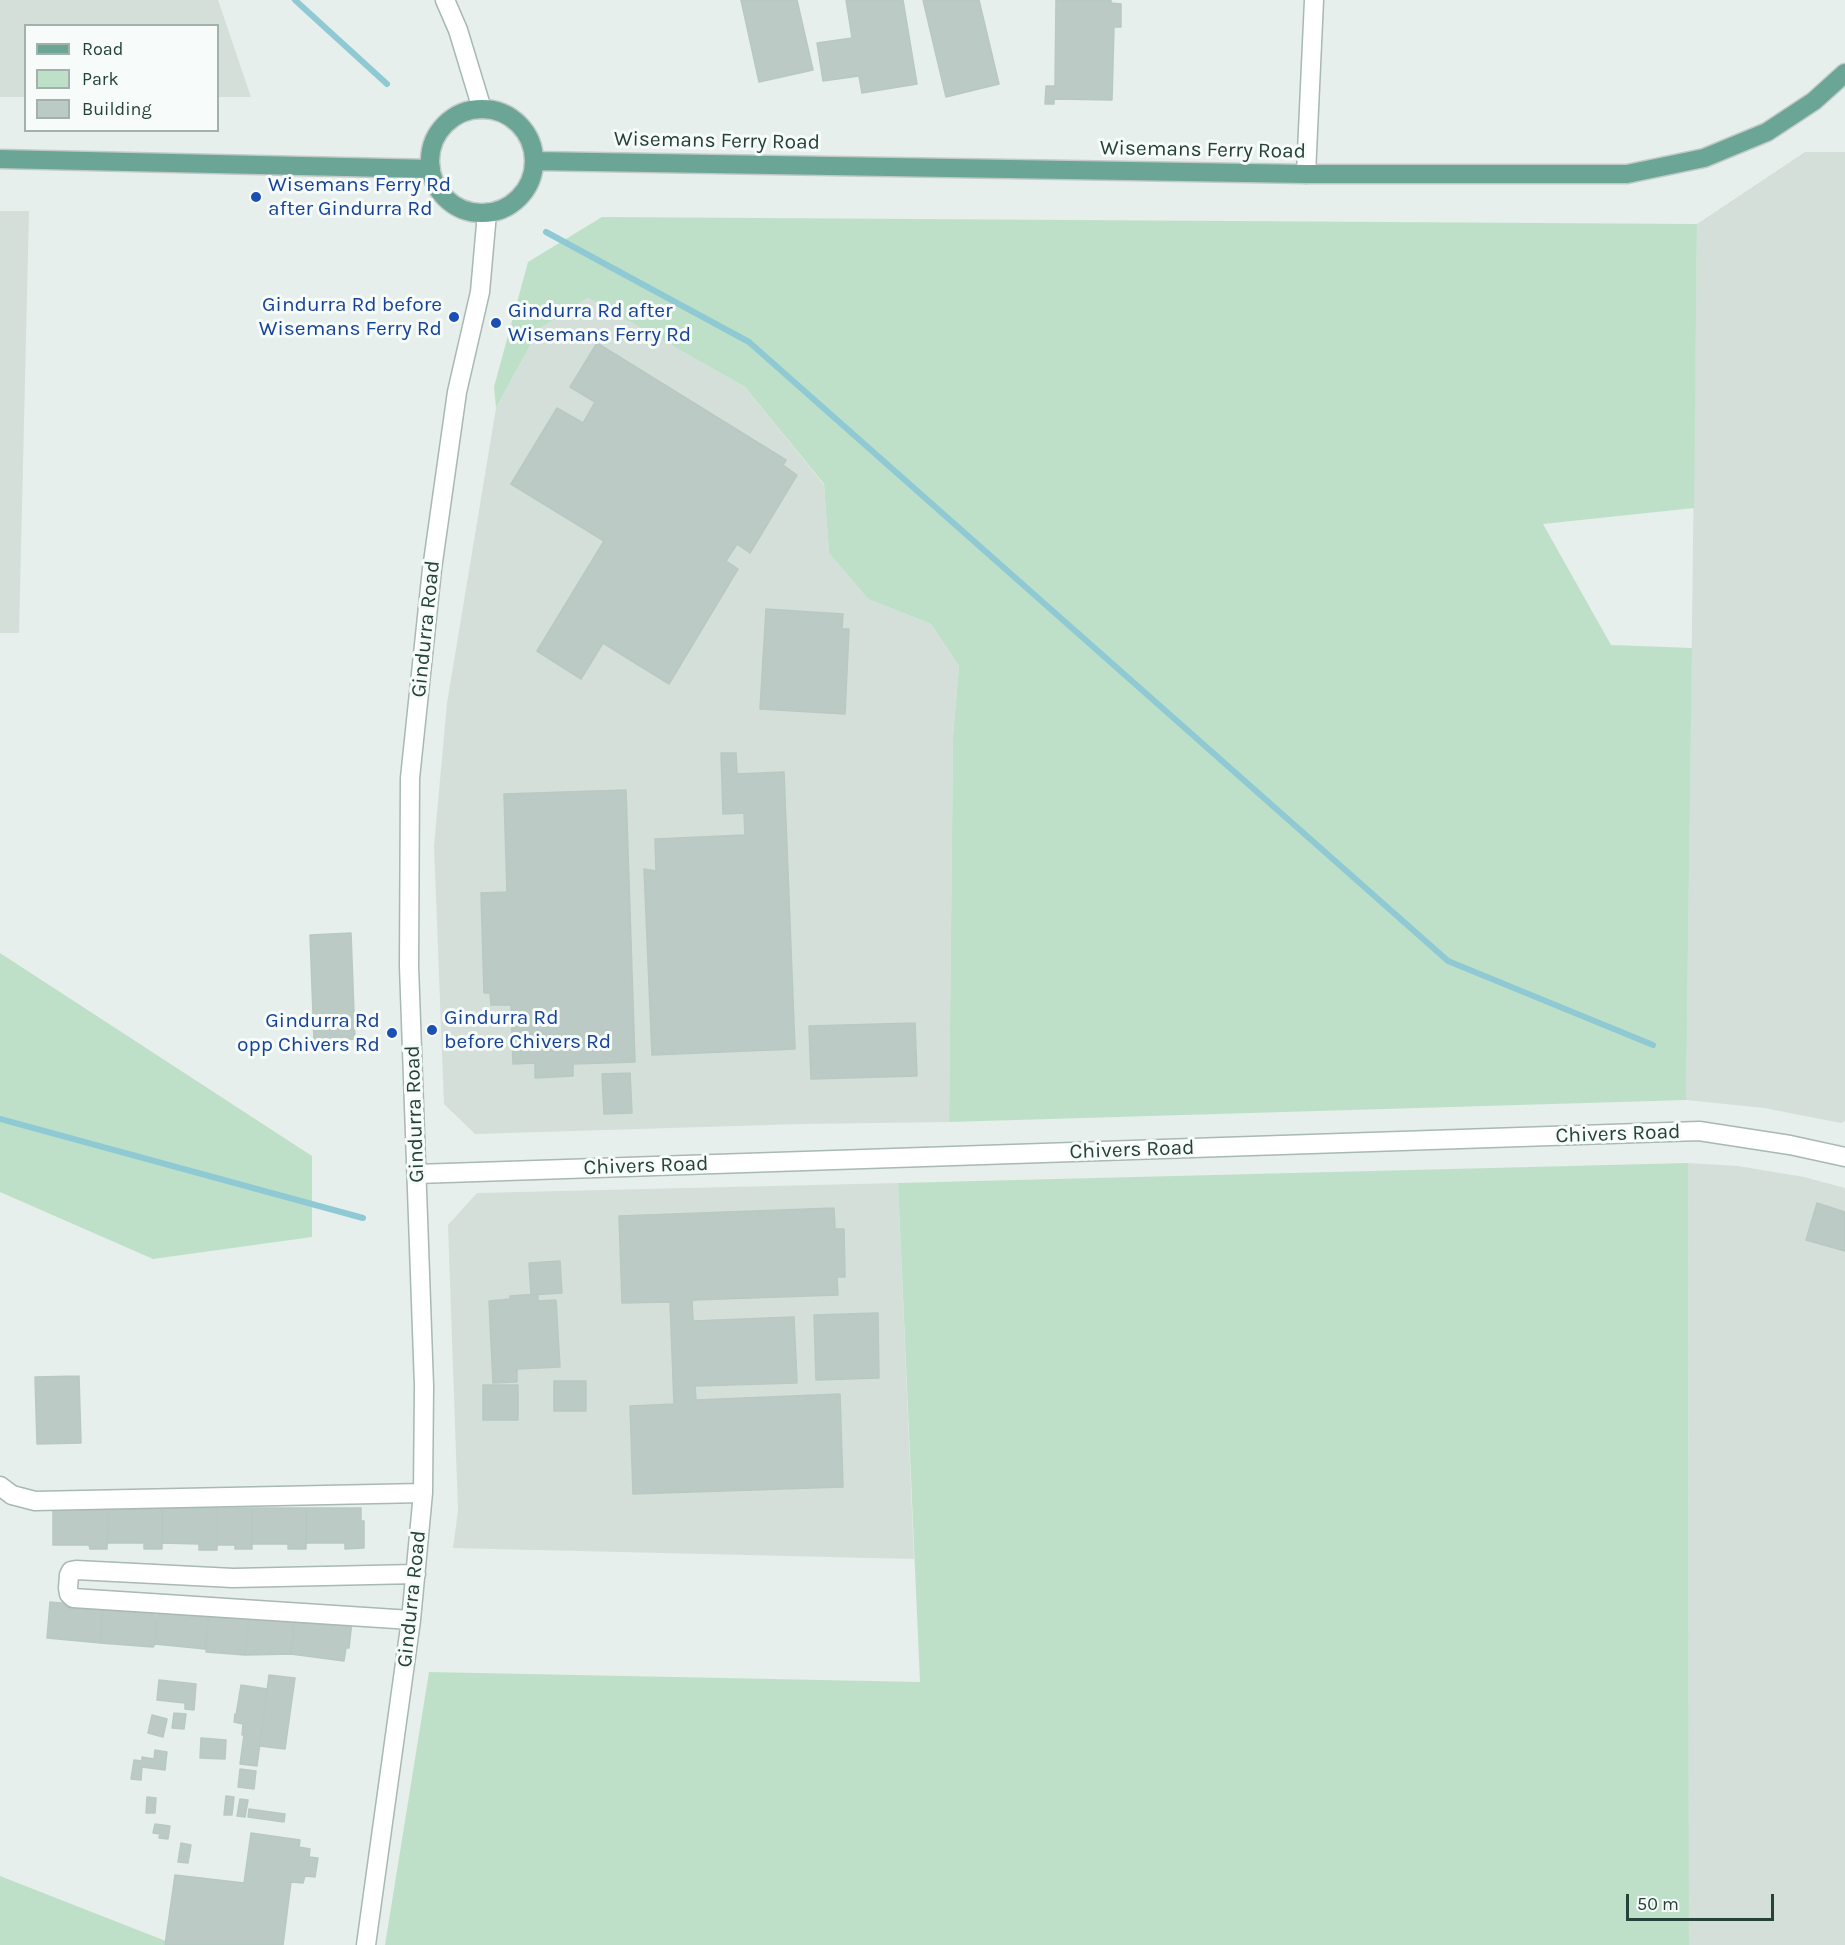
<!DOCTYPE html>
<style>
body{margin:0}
#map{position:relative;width:1845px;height:1945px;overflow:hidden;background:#e6efeb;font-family:Karla,sans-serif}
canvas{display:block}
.legend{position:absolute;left:24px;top:24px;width:195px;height:108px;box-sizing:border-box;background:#f7fbf9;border:2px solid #a3b1ad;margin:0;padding:8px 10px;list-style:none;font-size:18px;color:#24423a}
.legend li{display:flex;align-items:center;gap:12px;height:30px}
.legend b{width:30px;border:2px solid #a3b1ad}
.scale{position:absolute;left:1626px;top:1894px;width:148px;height:27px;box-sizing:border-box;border:3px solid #24423a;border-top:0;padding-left:8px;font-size:18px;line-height:21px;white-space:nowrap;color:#24423a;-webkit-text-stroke:4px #f7fbf9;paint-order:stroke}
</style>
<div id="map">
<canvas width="1845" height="1945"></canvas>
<ul class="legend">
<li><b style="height:8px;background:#6aa596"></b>Road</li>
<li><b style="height:16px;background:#bfe0c8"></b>Park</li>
<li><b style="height:16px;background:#bbcac4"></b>Building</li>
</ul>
<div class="scale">50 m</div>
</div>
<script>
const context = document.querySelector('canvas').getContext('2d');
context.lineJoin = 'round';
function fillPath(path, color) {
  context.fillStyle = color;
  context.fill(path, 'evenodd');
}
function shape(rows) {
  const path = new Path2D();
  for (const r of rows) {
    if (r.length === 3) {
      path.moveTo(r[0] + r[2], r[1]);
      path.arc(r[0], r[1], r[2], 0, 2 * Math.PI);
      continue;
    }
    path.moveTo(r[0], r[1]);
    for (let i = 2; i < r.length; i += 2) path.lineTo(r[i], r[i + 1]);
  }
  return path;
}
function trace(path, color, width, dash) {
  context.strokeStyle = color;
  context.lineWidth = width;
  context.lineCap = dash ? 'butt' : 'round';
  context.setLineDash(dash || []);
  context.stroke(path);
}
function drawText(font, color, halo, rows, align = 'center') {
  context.font = font + ' Karla,sans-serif';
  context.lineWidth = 6;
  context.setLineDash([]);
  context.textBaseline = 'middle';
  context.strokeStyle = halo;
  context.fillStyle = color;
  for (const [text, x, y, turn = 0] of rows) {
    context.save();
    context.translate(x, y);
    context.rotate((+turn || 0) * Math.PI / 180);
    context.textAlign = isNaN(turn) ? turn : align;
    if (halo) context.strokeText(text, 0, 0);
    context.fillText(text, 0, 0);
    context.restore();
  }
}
const built = shape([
 [0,0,218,0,251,97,218,97,218,26,26,26,25,97,0,97],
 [1805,152,1845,152,1845,1121,1841,1123,1764,1108,1686,1100,1697,224],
 [0,211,29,211,19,633,0,633],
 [588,298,745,387,824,485,829,553,868,599,931,624,959,666,953,736,949,1122,802,1124,475,1134,444,1104,434,846,447,703,496,408,539,329],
 [1688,1163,1738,1166,1804,1177,1845,1188,1845,1945,1689,1945],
 [898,1183,914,1559,453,1548,458,1511,448,1225,477,1193]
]);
const green = shape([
 [602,217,1697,224,1694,508,1543,524,1611,645,1692,648,1686,1100,949,1122,953,736,959,666,931,624,868,599,829,553,824,484,745,387,588,298,539,329,496,408,494,387,528,262],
 [0,953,312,1156,312,1237,153,1259,0,1192],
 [1688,1163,1689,1945,385,1945,429,1672,920,1682,898,1183],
 [0,1876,176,1945,0,1945]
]);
const stream = shape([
 [295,0,387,84],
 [546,232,749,342,1448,961,1653,1045],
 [0,1119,363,1218]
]);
const building = shape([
 [741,0,797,0,813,70,759,82,741,0],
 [846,0,903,0,917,84,862,93,859,76,823,81,817,43,852,38,846,0],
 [923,0,979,0,999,84,946,97,923,0],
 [1056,0,1111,0,1111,3,1121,4,1121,27,1114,27,1112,100,1054,99,1054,104,1045,104,1046,86,1055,86,1056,0],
 [597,343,786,460,783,465,797,475,750,553,737,544,726,561,738,569,669,684,603,643,581,679,537,651,604,541,511,484,557,408,583,423,595,402,570,387,597,343],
 [766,609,843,614,842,629,849,629,845,714,760,709,766,609],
 [721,753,736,753,737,774,784,772,795,1049,652,1055,644,869,656,871,655,839,745,835,744,813,723,814,721,753],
 [626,790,635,1062,573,1064,573,1076,535,1078,535,1063,513,1064,511,1005,491,1005,490,993,484,993,481,893,507,892,504,794,626,790],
 [351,933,355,1039,314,1041,310,935,351,933],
 [915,1023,917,1076,811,1079,809,1026,915,1023],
 [630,1073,632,1113,604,1114,602,1074,630,1073],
 [1817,1203,1845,1212,1845,1251,1806,1240,1817,1203],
 [834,1208,835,1229,844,1229,845,1277,837,1277,838,1295,692,1300,693,1321,794,1317,797,1383,695,1386,696,1400,840,1394,843,1487,633,1494,630,1406,674,1404,670,1302,622,1303,619,1216,834,1208],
 [560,1261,562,1293,531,1295,529,1263,560,1261],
 [538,1294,538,1301,556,1300,560,1367,517,1369,517,1382,493,1383,489,1301,510,1299,510,1296,538,1294],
 [878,1313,879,1378,816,1380,814,1315,878,1313],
 [79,1376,81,1443,37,1444,35,1377,79,1376],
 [554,1381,586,1381,586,1411,554,1411,554,1381],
 [483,1385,518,1385,518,1420,483,1420,483,1385],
 [53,1507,108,1508,107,1549,90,1549,89,1545,53,1545,53,1507],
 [108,1508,162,1508,162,1549,144,1549,144,1543,108,1543,108,1508],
 [162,1508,217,1508,217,1550,199,1550,199,1544,162,1543,162,1508],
 [217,1508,252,1508,252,1549,235,1549,235,1545,217,1545,217,1508],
 [252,1508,306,1508,306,1549,288,1549,288,1544,252,1544,252,1508],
 [306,1508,361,1508,361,1521,364,1521,364,1548,345,1549,345,1543,306,1543,306,1508],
 [50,1602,85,1605,103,1605,101,1643,47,1638,50,1602],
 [103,1605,156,1610,155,1644,153,1647,100,1643,103,1605],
 [193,1610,208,1613,205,1649,155,1644,158,1611,192,1615,193,1610],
 [249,1612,245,1655,206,1652,208,1613,249,1612],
 [277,1618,294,1620,291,1654,245,1655,249,1619,277,1618],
 [295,1620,352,1621,349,1648,346,1648,344,1661,291,1654,295,1620],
 [269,1675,295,1678,285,1749,260,1746,269,1675],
 [159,1680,196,1684,194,1710,185,1709,185,1703,157,1700,159,1680],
 [241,1685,267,1689,257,1766,240,1764,244,1735,242,1735,243,1724,234,1722,235,1714,236,1715,241,1685],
 [174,1713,186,1714,184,1729,172,1728,174,1713],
 [152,1715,167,1719,163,1737,148,1733,152,1715],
 [201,1738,226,1740,225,1759,200,1758,201,1738],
 [155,1750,167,1752,165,1770,142,1767,141,1780,131,1779,134,1760,142,1761,142,1757,154,1759,155,1750],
 [240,1769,256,1771,254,1789,238,1787,240,1769],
 [226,1796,234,1797,232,1815,224,1815,226,1796],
 [147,1797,156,1798,155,1813,146,1813,147,1797],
 [240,1799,248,1800,245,1817,237,1816,240,1799],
 [249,1809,285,1814,284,1822,248,1817,249,1809],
 [155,1824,170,1826,168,1839,159,1838,160,1834,153,1833,155,1824],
 [251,1833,300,1840,299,1847,310,1849,309,1857,318,1858,315,1877,305,1876,303,1883,291,1882,283,1945,165,1945,175,1875,244,1883,251,1833],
 [181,1843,191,1845,188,1863,178,1862,181,1843]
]);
const minor = shape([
 [445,0,458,30,482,109],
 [1306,174,1314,0],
 [417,1174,1699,1131,1790,1145,1845,1157],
 [0,1486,12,1495,35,1501,423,1493],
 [411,1620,73,1598,69,1594,68,1588,69,1575,71,1571,76,1570,233,1578,416,1574],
 [366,1945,411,1620,423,1493,424,1386,409,966,410,778,432,569,457,392,480,292,487,213]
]);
const major = shape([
 [482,161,52],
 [0,159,431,169],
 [534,161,1306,174,1627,174,1704,158,1767,132,1814,101,1845,73]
]);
const markers = [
 [256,197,6,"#1a4fb4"],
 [454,317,6,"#1a4fb4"],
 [496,323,6,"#1a4fb4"],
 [432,1030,6,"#1a4fb4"],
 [392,1033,6,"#1a4fb4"]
];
const streetNames = [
 ["Wisemans Ferry Road",717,141,1],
 ["Wisemans Ferry Road",1203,150,1],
 ["Gindurra Road",426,629,-84],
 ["Gindurra Road",415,1114,-92],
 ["Chivers Road",1618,1134,-2],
 ["Chivers Road",1132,1150,-2],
 ["Chivers Road",646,1166,-2],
 ["Gindurra Road",412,1599,-84]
];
const transitNames = [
 ["Wisemans Ferry Rd",268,185],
 ["after Gindurra Rd",268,209],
 ["Gindurra Rd before",442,305,"right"],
 ["Wisemans Ferry Rd",442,329,"right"],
 ["Gindurra Rd after",508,311],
 ["Wisemans Ferry Rd",508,335],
 ["Gindurra Rd",444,1018],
 ["before Chivers Rd",444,1042],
 ["Gindurra Rd",380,1021,"right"],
 ["opp Chivers Rd",380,1045,"right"]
];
fillPath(built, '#d4dfda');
fillPath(green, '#bfe0c8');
trace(stream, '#8ec9d4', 6);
fillPath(building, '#bbcac4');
trace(building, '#b8c9c2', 1.5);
trace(minor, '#a8b8b2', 21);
trace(major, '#c2cac8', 21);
trace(minor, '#fff', 18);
trace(major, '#6aa596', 18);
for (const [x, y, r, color] of markers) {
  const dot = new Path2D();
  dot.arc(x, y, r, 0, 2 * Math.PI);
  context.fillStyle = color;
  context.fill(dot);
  trace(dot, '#f7fbf9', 2);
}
drawText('21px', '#24423a', '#f7fbf9', streetNames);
drawText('21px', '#164399', '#f7fbf9', transitNames, 'left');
</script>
